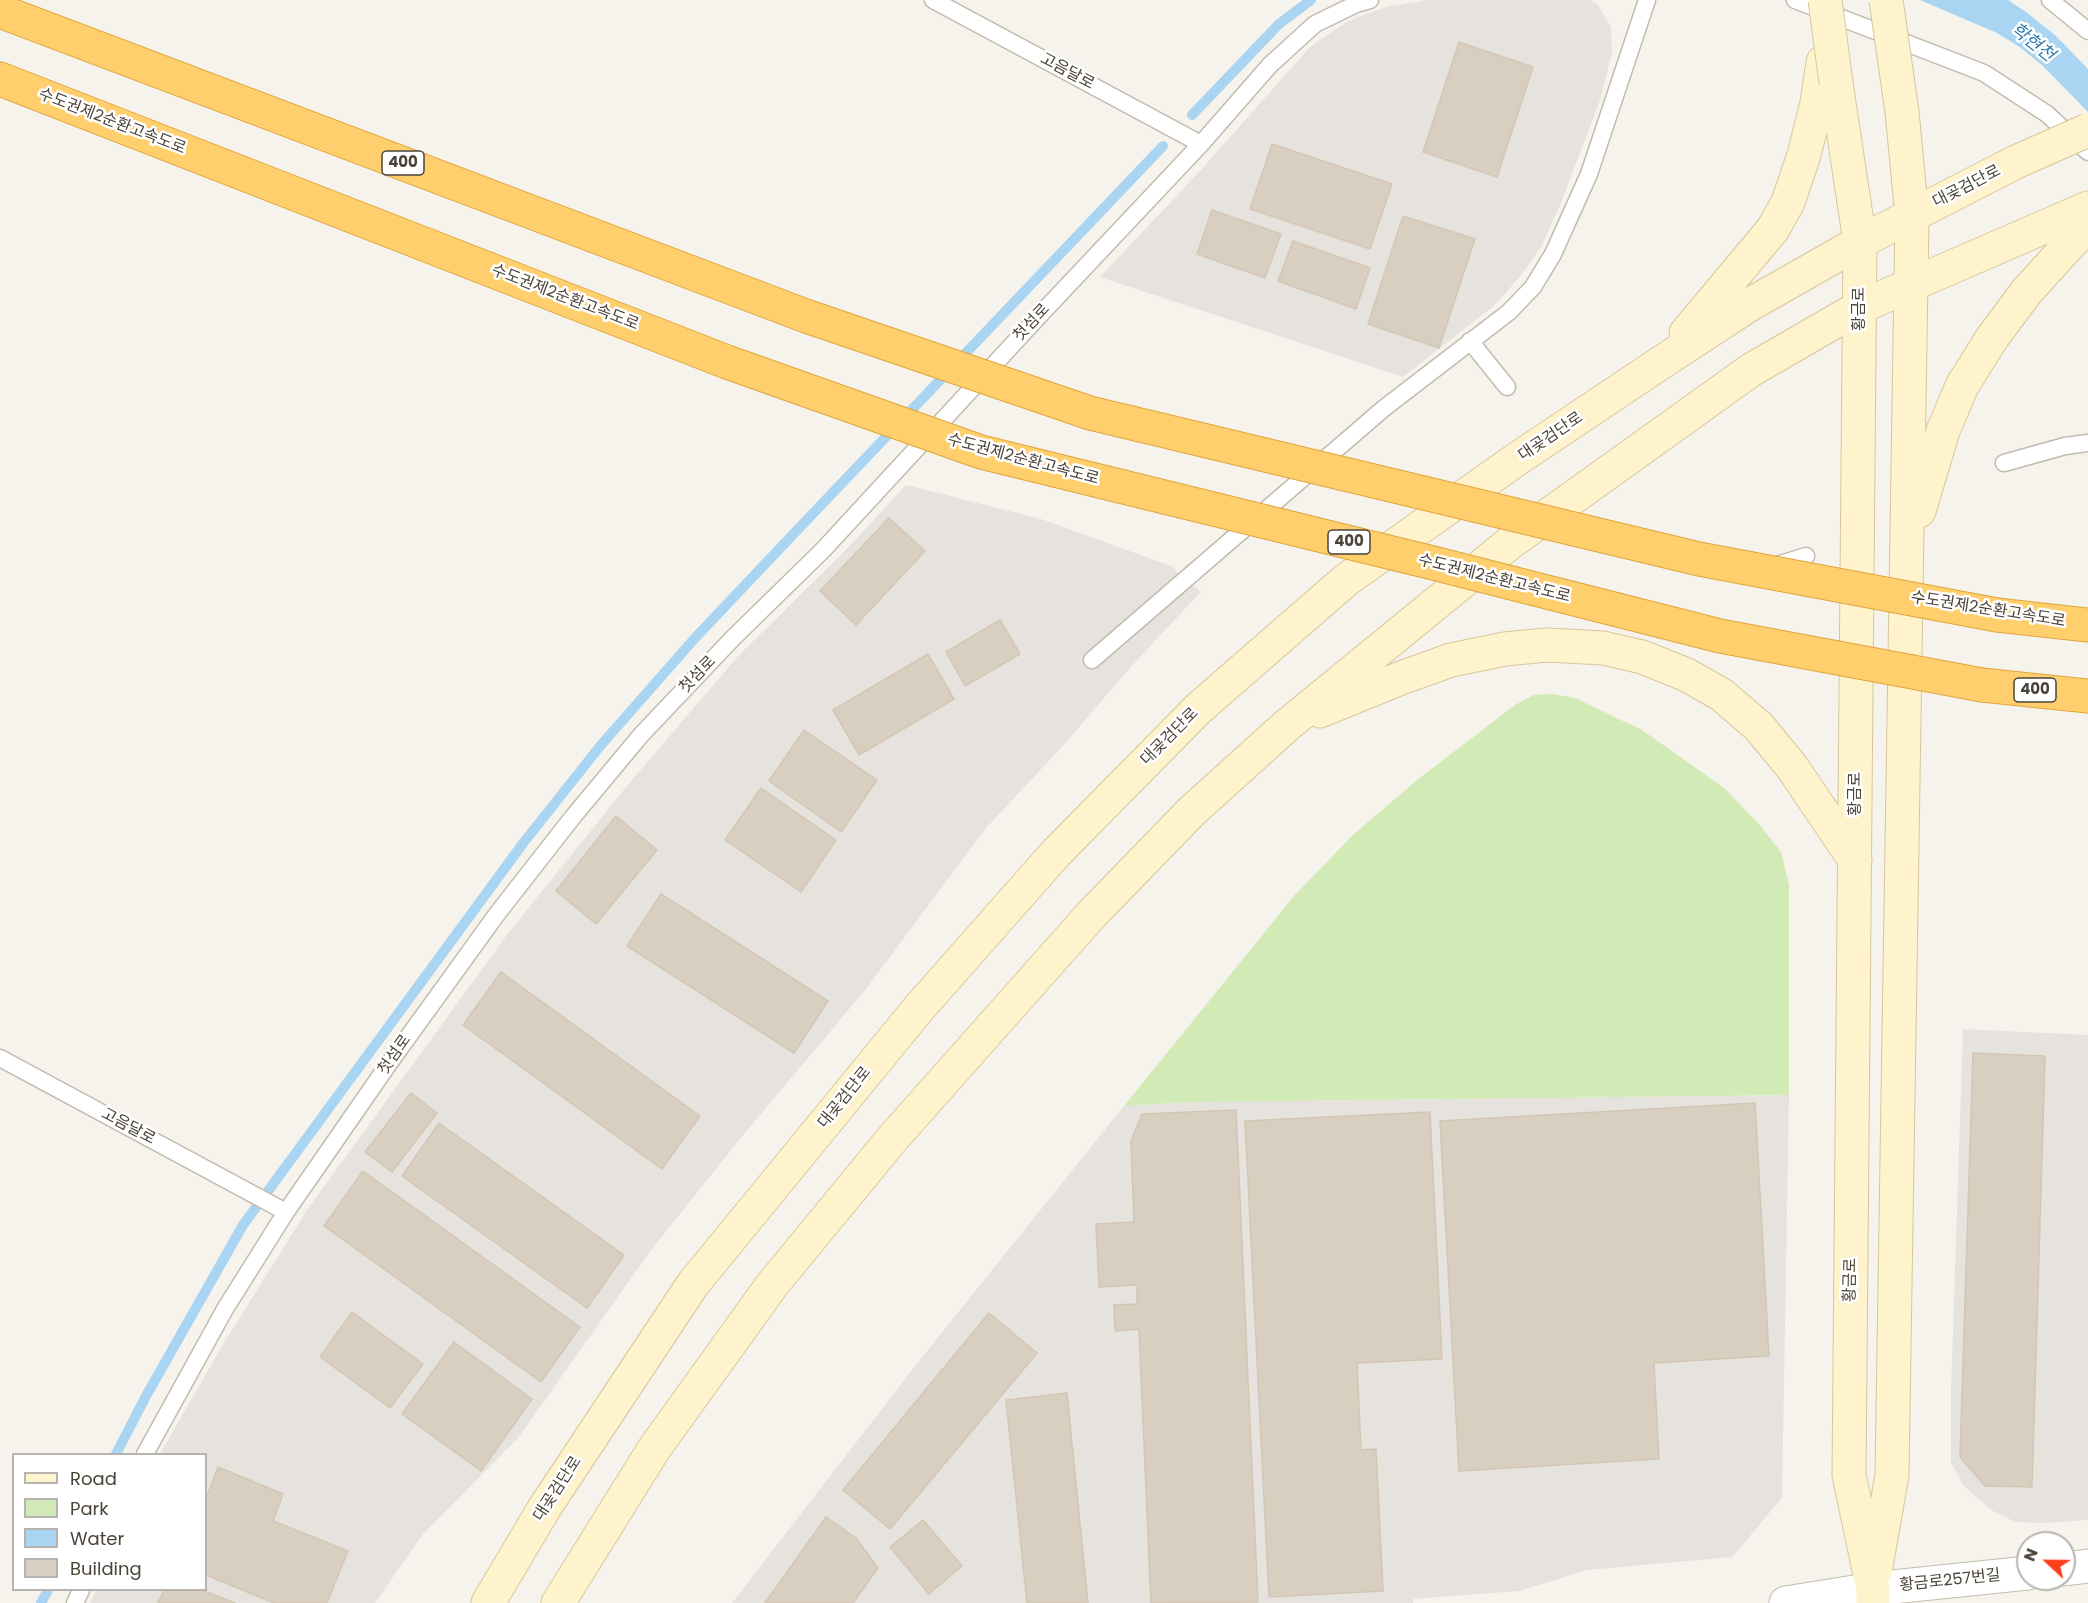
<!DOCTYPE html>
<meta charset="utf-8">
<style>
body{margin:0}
#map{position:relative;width:2088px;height:1603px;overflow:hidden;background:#f6f3ec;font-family:Poppins,sans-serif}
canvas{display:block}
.legend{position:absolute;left:12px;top:1453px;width:195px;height:138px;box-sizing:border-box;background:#fff;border:2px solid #b7b4b0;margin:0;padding:8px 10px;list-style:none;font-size:18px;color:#4b4439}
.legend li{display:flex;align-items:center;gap:12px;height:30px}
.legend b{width:30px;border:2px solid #b7b4b0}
.north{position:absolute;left:2016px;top:1531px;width:60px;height:60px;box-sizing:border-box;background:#fff;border:2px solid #b7b4b0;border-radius:50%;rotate:292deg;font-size:16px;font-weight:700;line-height:24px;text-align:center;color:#4b4439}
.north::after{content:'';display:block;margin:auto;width:21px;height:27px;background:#fc3f1d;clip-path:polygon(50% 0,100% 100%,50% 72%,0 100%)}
</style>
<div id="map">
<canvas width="2088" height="1603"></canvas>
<ul class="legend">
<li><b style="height:8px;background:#fff3cd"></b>Road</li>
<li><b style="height:16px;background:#d2eab5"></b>Park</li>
<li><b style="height:16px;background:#a9d4f2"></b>Water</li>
<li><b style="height:16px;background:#d8cfc1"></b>Building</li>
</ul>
<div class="north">N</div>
</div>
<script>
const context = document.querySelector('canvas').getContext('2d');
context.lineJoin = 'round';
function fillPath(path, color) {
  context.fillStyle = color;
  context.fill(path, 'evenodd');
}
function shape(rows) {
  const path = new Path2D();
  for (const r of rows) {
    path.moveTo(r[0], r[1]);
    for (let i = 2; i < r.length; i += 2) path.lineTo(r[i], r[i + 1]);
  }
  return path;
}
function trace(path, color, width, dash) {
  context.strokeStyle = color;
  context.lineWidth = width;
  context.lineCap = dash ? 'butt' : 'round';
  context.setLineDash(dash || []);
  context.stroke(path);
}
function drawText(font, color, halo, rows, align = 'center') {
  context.font = font + ' Poppins,"Noto Sans KR",sans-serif';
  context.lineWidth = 5;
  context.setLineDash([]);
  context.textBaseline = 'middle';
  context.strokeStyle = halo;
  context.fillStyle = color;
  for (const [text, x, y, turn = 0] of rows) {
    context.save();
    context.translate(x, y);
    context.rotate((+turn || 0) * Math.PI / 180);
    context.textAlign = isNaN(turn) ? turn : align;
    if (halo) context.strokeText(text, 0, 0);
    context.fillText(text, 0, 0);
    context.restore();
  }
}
const industrial = shape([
 [1426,0,1590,0,1597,4,1611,27,1612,53,1600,100,1561,203,1541,247,1522,274,1496,304,1403,377,1100,277,1199,172,1310,47,1348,21,1386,7],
 [906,485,1041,519,1171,566,1201,592,1138,659,1059,750,986,828,866,989,739,1140,651,1250,518,1438,423,1534,375,1603,90,1603,96,1590,206,1590,206,1454,160,1454,225,1341,307,1210,506,936,626,787,739,655,841,555],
 [1963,1029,2088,1035,2088,1520,2044,1523,2015,1522,1991,1510,1964,1486,1951,1463,1951,1390],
 [1789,1095,1782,1498,1732,1557,1587,1570,1519,1591,1413,1599,1413,1603,732,1603,919,1361,1124,1106,1191,1102]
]);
const green = shape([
 [1552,694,1575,698,1642,730,1724,788,1759,824,1781,852,1789,885,1789,1095,1191,1102,1124,1106,1294,896,1354,834,1417,780,1515,705,1534,695]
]);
const water = shape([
 [1920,0,2008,0,2026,12,2055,35,2088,69,2088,112,2043,66,2021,48,1997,33]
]);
const stream = shape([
 [1192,115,1279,24,1311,0],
 [116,1454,146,1396,243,1225,524,842,601,745,695,638,802,525,1163,146],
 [41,1603,48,1590]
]);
const building = shape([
 [1459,42,1533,67,1497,177,1423,152,1459,42],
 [1272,144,1392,184,1370,249,1250,209,1272,144],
 [1212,210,1281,234,1265,278,1197,254,1212,210],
 [1403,216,1475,239,1439,348,1368,324,1403,216],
 [1293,241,1370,268,1356,309,1278,281,1293,241],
 [889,518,925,551,856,625,820,591,889,518],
 [1000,620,1020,654,965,686,946,652,1000,620],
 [928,654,954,699,859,755,833,710,928,654],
 [804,730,877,780,841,832,769,781,804,730],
 [761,788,836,840,801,892,725,840,761,788],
 [616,816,657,850,596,924,556,891,616,816],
 [661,894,828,1001,794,1053,627,946,661,894],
 [501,972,700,1116,662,1169,463,1025,501,972],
 [1973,1053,2045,1056,2032,1487,1985,1486,1960,1457,1973,1053],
 [411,1093,437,1113,392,1172,365,1152,411,1093],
 [1755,1103,1769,1356,1654,1363,1659,1459,1459,1471,1440,1121,1755,1103],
 [1236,1110,1258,1602,1151,1603,1139,1329,1115,1331,1114,1305,1137,1304,1137,1285,1099,1287,1096,1224,1134,1222,1131,1141,1142,1114,1236,1110],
 [1430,1112,1442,1359,1357,1363,1361,1450,1376,1449,1383,1591,1269,1597,1245,1121,1430,1112],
 [439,1123,624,1255,587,1308,402,1176,439,1123],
 [363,1171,580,1327,541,1382,324,1226,363,1171],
 [352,1312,423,1364,390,1408,320,1357,352,1312],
 [989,1313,1037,1353,890,1529,843,1490,989,1313],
 [454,1342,532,1399,481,1471,402,1414,454,1342],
 [1067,1393,1088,1603,1027,1603,1006,1400,1067,1393],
 [218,1467,283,1494,273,1521,348,1551,327,1603,274,1603,206,1575,206,1499,218,1467],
 [826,1517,856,1538,878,1568,853,1603,765,1603,826,1517],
 [923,1520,962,1566,929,1594,890,1547,923,1520],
 [164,1590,201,1590,235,1603,158,1603,164,1590]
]);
const lane = shape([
 [933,0,1201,144],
 [1795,0,1984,73,2047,114,2088,152],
 [2050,0,2088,31],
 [1470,341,1507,387],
 [2004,463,2065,446,2088,443],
 [1774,566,1806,556],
 [1092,660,1383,409,1509,312,1533,287,1553,254,1589,174,1647,0],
 [0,1058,286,1212],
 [145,1454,225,1309,286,1212,390,1062,497,914,572,818,641,735,733,638,823,550,1038,317,1201,144,1270,65,1315,24,1356,4,1370,0],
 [75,1603,81,1590]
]);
const street = shape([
 [2064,1569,2088,1566],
 [1786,1603,1873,1589,2028,1573]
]);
const secondary = shape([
 [1836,83,1860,242,1849,1475,1873,1589,1873,1603],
 [1686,333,1773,229,1788,202,1804,155,1817,103,1823,62],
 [1919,511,1943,431,1962,386,1992,338,2027,291,2088,224],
 [1320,711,1401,678,1451,660,1505,649,1547,645,1603,648,1642,657,1687,675,1722,695,1759,727,1792,767,1855,860],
 [1875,1572,1892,1475,1912,216,1902,112],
 [488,1603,545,1507,693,1284,919,1008,1056,853,1199,708,1346,580,1517,459,1662,362,1749,305,1860,242,2016,162],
 [558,1603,654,1449,772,1285,893,1138,1091,915,1191,812,1286,726,1511,542,1751,370,1860,307,2088,208]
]);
const highway = shape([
 [0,11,806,316],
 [0,79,727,362],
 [1997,615,2088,625],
 [1982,685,2088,696]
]);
const secondaryBridge = shape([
 [1825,0,1836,83],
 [1886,0,1902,112],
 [2016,162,2088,130]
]);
const highwayBridge = shape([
 [806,316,1090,413,1699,559,1997,615],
 [727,362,981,452,1433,563,1720,636,1982,685]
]);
const shields = [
 [403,163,42],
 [1349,542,42],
 [2035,690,42]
];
const shieldNames = [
 ["400",403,163],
 ["400",1349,542],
 ["400",2035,690]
];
const streetNames = [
 ["고음달로",1067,72,28],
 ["수도권제2순환고속도로",112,122,21],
 ["대곶검단로",1967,187,-27],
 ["수도권제2순환고속도로",565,298,21],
 ["황금로",1860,309,-90],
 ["첫섬로",1032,323,-47],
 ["대곶검단로",1551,437,-34],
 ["수도권제2순환고속도로",1023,460,15],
 ["수도권제2순환고속도로",1494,579,14],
 ["수도권제2순환고속도로",1988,610,9],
 ["첫섬로",698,675,-46],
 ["대곶검단로",1170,737,-45],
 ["황금로",1856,794,-90],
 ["첫섬로",395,1055,-55],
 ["대곶검단로",845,1098,-51],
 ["고음달로",128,1127,28],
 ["황금로",1851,1280,-89],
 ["대곶검단로",558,1489,-57],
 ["황금로257번길",1950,1581,-6]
];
const waterNames = [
 ["학현천",2032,43,38]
];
fillPath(industrial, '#e6e2dd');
fillPath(green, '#d2eab5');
fillPath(water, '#a9d4f2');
trace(stream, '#a9d4f2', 10);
fillPath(building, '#d8cfc1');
trace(building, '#d3c7b4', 1.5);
trace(lane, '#c2bbae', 19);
trace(street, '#c2bbae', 35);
trace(secondary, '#d6c79b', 35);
trace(highway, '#e0a43c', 35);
trace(lane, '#fff', 16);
trace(street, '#fff', 33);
trace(secondary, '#fff3cd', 33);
trace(highway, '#ffcf6e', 33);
trace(secondaryBridge, '#d6c79b', 35, []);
trace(highwayBridge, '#e0a43c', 35, []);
trace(secondaryBridge, '#fff3cd', 33);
trace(highwayBridge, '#ffcf6e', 33);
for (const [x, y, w] of shields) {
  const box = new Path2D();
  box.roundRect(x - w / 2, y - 12, w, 24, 4.5);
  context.fillStyle = '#fff';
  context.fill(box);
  trace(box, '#4b4439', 1.5);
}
drawText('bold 15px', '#4b4439', null, shieldNames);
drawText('16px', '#4b4439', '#fff', streetNames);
drawText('italic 18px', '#2e7ab2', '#fff', waterNames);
</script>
